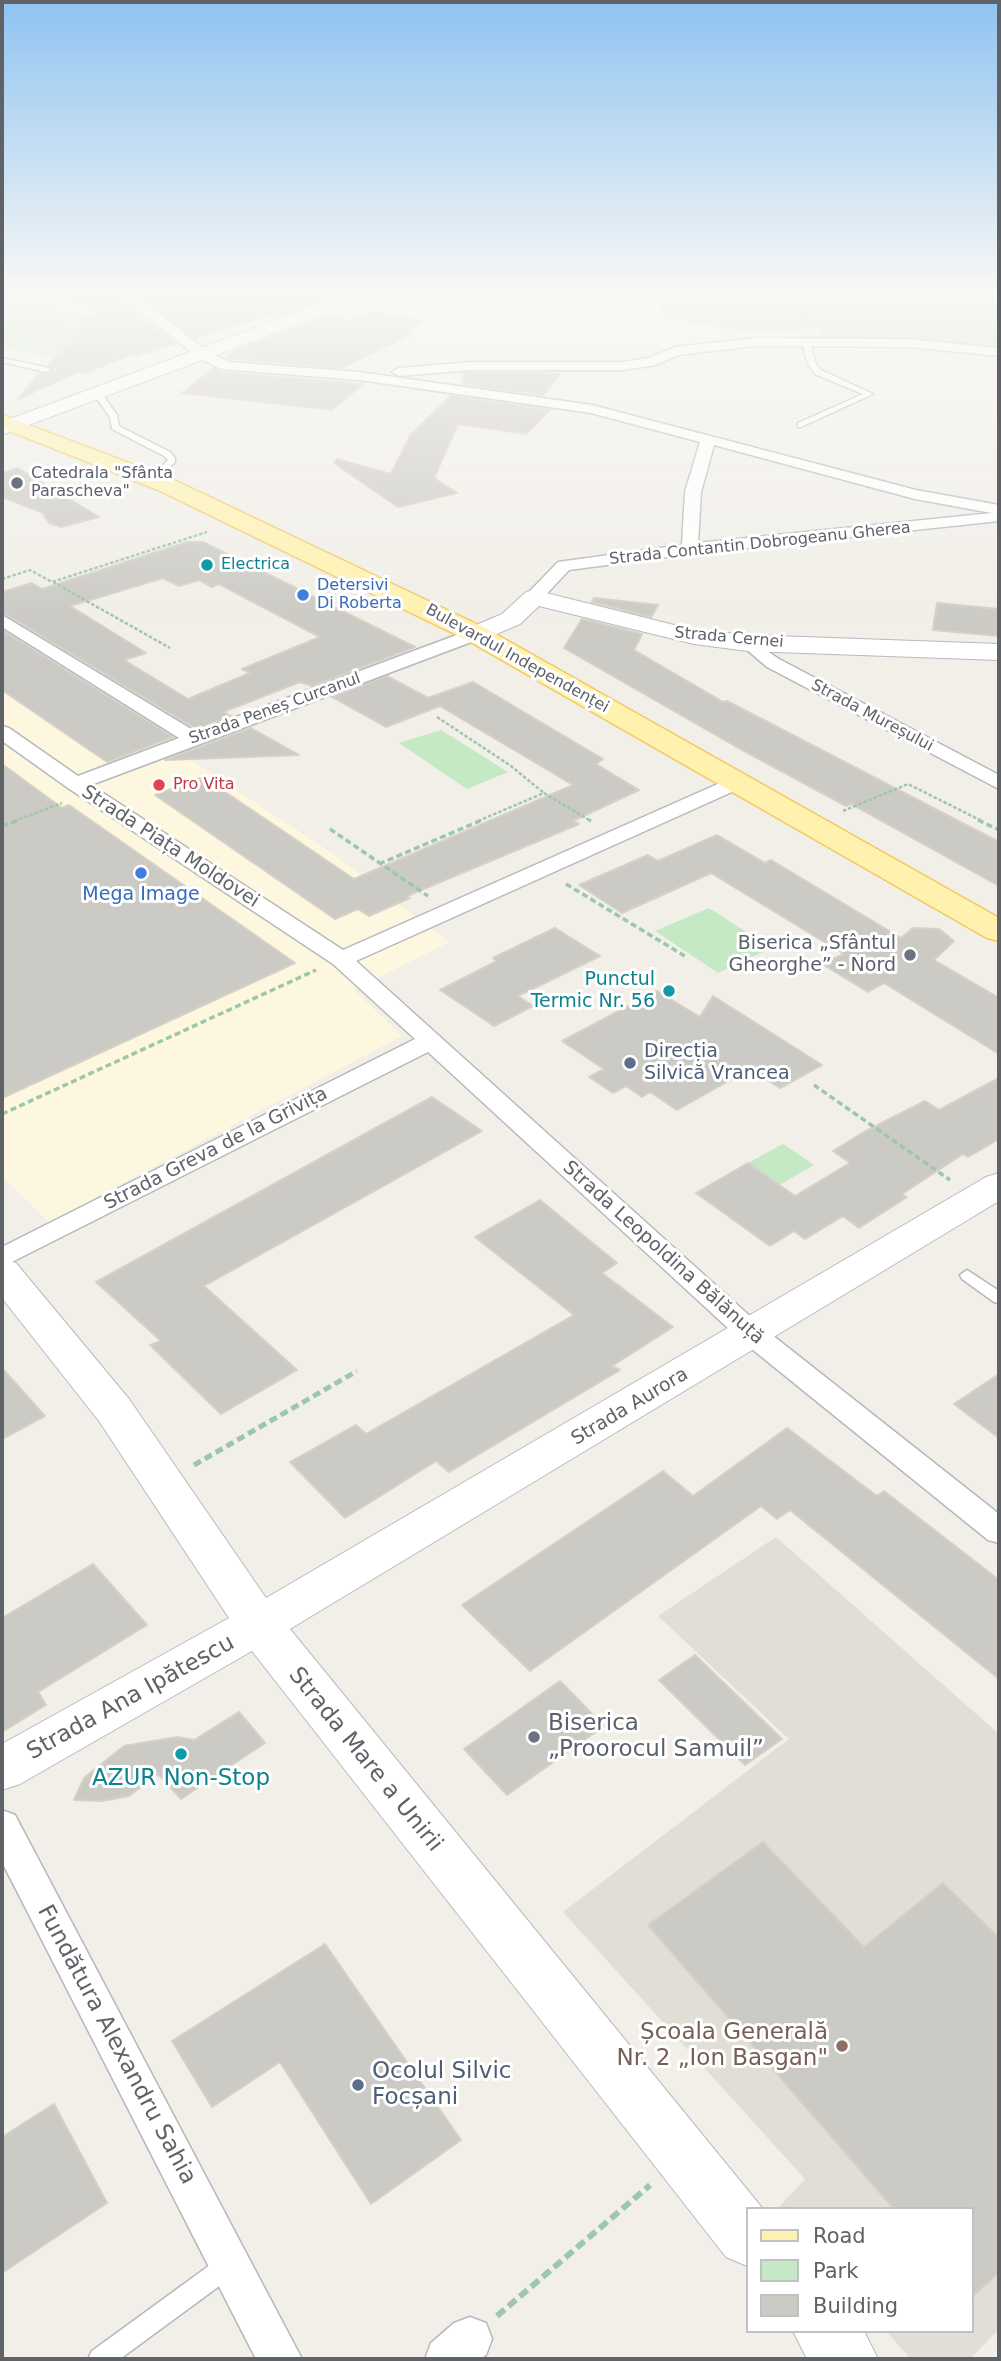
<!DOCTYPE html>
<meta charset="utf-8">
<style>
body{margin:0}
#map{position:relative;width:1001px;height:2361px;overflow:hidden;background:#f1efe8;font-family:"DejaVu Sans",sans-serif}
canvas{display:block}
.frame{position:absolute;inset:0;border:4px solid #5f6368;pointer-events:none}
.legend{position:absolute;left:746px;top:2207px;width:228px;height:126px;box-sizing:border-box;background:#fff;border:2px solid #bfc1c3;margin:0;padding:9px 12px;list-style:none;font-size:21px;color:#5f6368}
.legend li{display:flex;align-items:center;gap:14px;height:35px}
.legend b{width:35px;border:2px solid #bfc1c3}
</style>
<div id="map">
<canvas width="1001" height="2361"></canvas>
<div class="frame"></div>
<ul class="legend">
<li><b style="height:9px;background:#fff2af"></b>Road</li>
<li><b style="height:19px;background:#c5e8c5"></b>Park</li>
<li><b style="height:19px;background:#cccac5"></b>Building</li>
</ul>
</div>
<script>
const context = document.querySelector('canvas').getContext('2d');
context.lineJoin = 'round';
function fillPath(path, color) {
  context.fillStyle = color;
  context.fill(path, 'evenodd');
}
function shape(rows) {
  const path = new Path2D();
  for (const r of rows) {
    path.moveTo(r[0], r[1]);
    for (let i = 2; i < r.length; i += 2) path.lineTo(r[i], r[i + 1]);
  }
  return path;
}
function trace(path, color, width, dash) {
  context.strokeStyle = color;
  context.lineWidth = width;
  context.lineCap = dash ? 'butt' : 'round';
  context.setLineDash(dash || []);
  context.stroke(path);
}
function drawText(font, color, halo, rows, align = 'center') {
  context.font = font + ' "DejaVu Sans",sans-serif';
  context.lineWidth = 6;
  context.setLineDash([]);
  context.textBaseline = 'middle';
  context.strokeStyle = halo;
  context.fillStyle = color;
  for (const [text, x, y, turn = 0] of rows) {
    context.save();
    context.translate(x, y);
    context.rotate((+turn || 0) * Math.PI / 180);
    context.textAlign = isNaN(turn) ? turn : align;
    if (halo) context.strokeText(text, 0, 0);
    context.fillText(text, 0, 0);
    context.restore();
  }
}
const commercial = shape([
 [2,635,336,856,449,942,354,990,402,1036,49,1222,2,1177]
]);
const education = shape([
 [2,288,72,288,35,298,104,322,72,357,46,357,2,348],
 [776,1537,999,1734,999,2329,970,2359,911,2359,886,2331,971,2331,971,2209,777,2209,805,2179,563,1912,789,1739,658,1616]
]);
const green = shape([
 [578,288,999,288,999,349,823,338,820,329,745,332,661,317,659,301],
 [15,300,70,314,87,318,50,331,2,319,2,305],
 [2,321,63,336,26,350,2,344],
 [441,730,508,772,467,789,399,743],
 [709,908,771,948,718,973,655,931],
 [783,1144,814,1165,779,1185,748,1163]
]);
const building = shape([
 [51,288,103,288,176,344,137,356,132,354,85,373,78,372,18,399,40,373,51,372,48,365,101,310,50,295,51,288],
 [126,288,335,288,336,294,280,316,289,309,195,338,126,288],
 [372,311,424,322,403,332,412,334,341,368,226,358,236,350,331,315,346,322,372,311],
 [213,368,221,372,363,384,332,410,182,393,213,368],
 [464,373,541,373,560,374,543,395,463,384,464,373],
 [451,396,550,410,526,434,458,424,434,478,457,493,398,507,334,463,337,459,391,474,411,434,451,396],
 [18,468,99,517,61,527,49,523,43,513,2,497,2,473,18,468],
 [187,542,203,542,415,647,312,686,300,682,223,712,231,716,196,729,2,612,2,592,32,583,42,589,187,542],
 [163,578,179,586,199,580,212,587,219,584,320,637,242,669,250,673,188,699,124,660,146,653,70,606,163,578],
 [594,598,658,605,651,617,592,602,594,598],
 [937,603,999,609,999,636,933,630,937,603],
 [582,619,642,634,634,650,723,702,727,701,999,842,999,886,851,804,846,806,735,746,564,648,582,619],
 [2,630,173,737,107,762,2,690,2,630],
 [387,676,428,698,473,682,603,759,596,764,639,790,573,821,579,824,407,896,410,898,369,916,358,909,335,919,155,795,203,777,354,879,573,785,440,706,386,727,332,697,387,676],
 [251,728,299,755,165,760,251,728],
 [2,764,62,808,69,805,295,963,2,1098,2,764],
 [717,835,765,863,771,860,901,938,913,928,939,929,954,941,934,960,999,998,999,1054,884,983,868,992,822,964,844,954,711,873,622,913,579,885,648,855,658,861,717,835],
 [555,928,600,956,518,996,533,1006,494,1026,440,990,497,961,493,958,555,928],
 [657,991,700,1017,713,996,822,1065,780,1088,750,1069,677,1110,650,1092,642,1097,626,1086,613,1093,589,1077,604,1069,562,1041,657,991],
 [999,1078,999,1139,968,1157,963,1154,902,1194,907,1197,859,1228,843,1216,805,1239,794,1231,770,1246,696,1193,748,1163,795,1196,850,1163,833,1151,864,1132,925,1101,939,1110,999,1078],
 [432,1097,482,1131,204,1286,297,1370,221,1414,150,1345,161,1341,96,1282,432,1097],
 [540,1200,617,1263,602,1273,673,1327,612,1366,620,1370,449,1472,436,1461,345,1518,290,1462,356,1425,366,1434,574,1315,475,1237,540,1200],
 [2,1368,45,1416,2,1439,2,1368],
 [999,1374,999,1438,954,1404,999,1374],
 [787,1428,877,1496,884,1491,999,1580,999,1679,790,1510,777,1519,761,1506,530,1671,462,1605,663,1471,693,1496,787,1428],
 [93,1564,147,1625,38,1692,46,1705,2,1732,2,1618,93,1564],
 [695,1655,782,1739,745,1765,659,1680,695,1655],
 [560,1681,604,1726,507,1795,464,1749,560,1681],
 [239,1712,265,1743,181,1799,158,1774,129,1796,102,1801,74,1800,84,1778,124,1746,177,1737,194,1740,239,1712],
 [763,1842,864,1947,943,1883,999,1938,999,2272,971,2298,971,2209,894,2209,648,1925,763,1842],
 [325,1944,461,2140,371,2204,280,2062,212,2107,172,2041,325,1944],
 [54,2104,107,2203,2,2273,2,2137,54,2104]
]);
const pathFar3 = shape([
 [611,288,731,309],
 [640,288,737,305],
 [815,288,836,300,868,303,898,301,908,297,913,288],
 [913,293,999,298],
 [674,294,682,288],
 [898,301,951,325],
 [737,305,752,306,758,309,743,313,731,309,737,305],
 [754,306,822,295],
 [789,309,801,310,806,314,794,317,779,313,789,309],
 [757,311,779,313],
 [806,315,836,319],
 [847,321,865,303],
 [2,579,30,570,52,582,207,532],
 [53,582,170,648],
 [437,717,511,766,544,793],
 [843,811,908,784,982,821],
 [14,821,62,803],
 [478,821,544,793,591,821]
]);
const pathFar2 = shape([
 [589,820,591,821],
 [978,820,999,830],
 [2,826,19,820],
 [330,829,428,896],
 [379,864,482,820],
 [566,884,688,958],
 [814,1085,950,1180],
 [2,1114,316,970]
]);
const pathFar1 = shape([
 [194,1465,357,1371]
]);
const path = shape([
 [497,2316,650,2185]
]);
const lane = shape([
 [806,340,810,342,815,362,821,370,873,394,801,427,798,427,798,423,863,394,815,374,807,362,802,342,806,340],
 [2,358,49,368,50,370,46,372,2,362,2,358],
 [98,397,104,397,117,415,119,426,170,452,175,458,175,462,156,481,149,479,168,460,164,456,112,429,110,417,97,399,98,397],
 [967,1270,999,1291,999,1303,994,1302,962,1279,960,1275,967,1270],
 [229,2253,237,2257,241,2265,237,2273,120,2359,88,2359,92,2351,221,2257,229,2253]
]);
const street = shape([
 [106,288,121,288,142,300,208,352,229,362,359,372,592,405,916,490,999,505,999,521,690,554,569,570,540,601,528,601,525,597,528,593,558,562,682,545,685,492,700,442,591,413,359,380,221,369,198,358,134,306,106,288],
 [714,445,915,499,992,513,698,543,701,492,714,445],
 [754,338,908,339,999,348,999,356,908,347,754,346,679,355,656,365,623,370,471,370,399,376,392,372,399,368,471,362,623,362,648,358,676,347,754,338],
 [2,615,196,732,470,630,482,630,485,634,482,638,91,785,343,950,729,779,743,779,746,783,743,787,356,961,762,1327,999,1514,999,1543,988,1540,742,1341,428,1052,2,1267,2,1247,415,1039,333,964,68,788,2,741,2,726,9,728,78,776,179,738,2,627,2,615],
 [748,638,779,659,999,775,999,789,767,667,739,643,748,638],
 [2,1810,15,1815,302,2359,256,2359,2,1862,2,1810],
 [470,2317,486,2323,492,2339,486,2355,480,2359,425,2359,431,2343,454,2323,470,2317]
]);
const secondary = shape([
 [362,288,387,288,384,292,2,435,2,422,362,288],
 [534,590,694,630,748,635,999,644,999,660,748,651,694,644,539,606,520,624,485,639,476,641,467,639,464,634,467,629,502,614,526,592,534,590],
 [999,1173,999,1201,290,1629,763,2209,747,2209,747,2266,726,2257,252,1651,20,1784,2,1790,2,1744,229,1618,99,1421,2,1298,2,1259,16,1263,129,1399,266,1598,986,1177,999,1173],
 [793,2331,864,2331,878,2359,807,2359,793,2331]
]);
const primary = shape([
 [2,415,174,480,485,628,999,918,999,941,987,938,467,640,158,490,2,428,2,415]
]);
const markers = [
 [17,483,7,"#6b7280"],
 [207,565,7,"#0f9aa8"],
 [303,595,7,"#3f7fe0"],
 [159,785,7,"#e0444e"],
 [141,873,7,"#3f7fe0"],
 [910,955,7,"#6b7280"],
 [669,991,7,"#0f9aa8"],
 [630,1063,7,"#5c6f8a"],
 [534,1737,7,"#6b7280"],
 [181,1754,7,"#0f9aa8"],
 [842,2046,7,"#8d6e63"],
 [358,2085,7,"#5c6f8a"]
];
const farWorshipnames = [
 ["Catedrala \"Sfânta",31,474],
 ["Parascheva\"",31,492]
];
const farStreetnames = [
 ["Strada Contantin Dobrogeanu Gherea",760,544,-6],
 ["Strada Cernei",729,638,5],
 ["Bulevardul Independenței",517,659,29],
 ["Strada Peneș Curcanul",275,709,-20],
 ["Strada Mureșului",872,716,28]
];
const farCulturenames = [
 ["Electrica",221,565]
];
const farShopnames = [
 ["Detersivi",317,586],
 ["Di Roberta",317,604]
];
const farHealthnames = [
 ["Pro Vita",173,785]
];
const streetNames = [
 ["Strada Piața Moldovei",170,847,33],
 ["Strada Greva de la Grivița",216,1149,-27],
 ["Strada Leopoldina Bălănuță",663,1253,42],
 ["Strada Aurora",630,1407,-31]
];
const shopNames = [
 ["Mega Image",141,895]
];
const worshipNames = [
 ["Biserica „Sfântul",896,944],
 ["Gheorghe” - Nord",896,966]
];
const cultureNames = [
 ["Punctul",655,980],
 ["Termic Nr. 56",655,1002]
];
const serviceNames = [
 ["Direcția",644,1052],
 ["Silvică Vrancea",644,1074]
];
const nearStreetnames = [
 ["Strada Ana Ipătescu",131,1698,-29],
 ["Strada Mare a Unirii",365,1760,51],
 ["Fundătura Alexandru Sahia",116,2045,62]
];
const nearWorshipnames = [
 ["Biserica",548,1724],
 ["„Proorocul Samuil”",548,1750]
];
const nearCulturenames = [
 ["AZUR Non-Stop",181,1779]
];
const nearEducationnames = [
 ["Școala Generală",828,2033],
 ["Nr. 2 „Ion Basgan\"",828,2059]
];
const nearServicenames = [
 ["Ocolul Silvic",372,2072],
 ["Focșani",372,2098]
];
fillPath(commercial, '#fef7e0');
fillPath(education, '#e1ded6');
fillPath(green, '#c5e8c5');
fillPath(building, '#cccac5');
trace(building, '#d6d1c6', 2);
trace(lane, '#b5b8bc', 3);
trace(street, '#b5b8bc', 3);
trace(secondary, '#b6babf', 2);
trace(primary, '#f2c960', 3);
trace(pathFar3, '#9cc7a9', 2.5, [3.5, 2]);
trace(pathFar2, '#9cc7a9', 3.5, [6, 3.5]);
trace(pathFar1, '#9cc7a9', 5, [8, 4.5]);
trace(path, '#9cc7a9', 6, [10, 5]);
fillPath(lane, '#fff');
fillPath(street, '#fff');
fillPath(secondary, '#fff');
fillPath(primary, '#fff2af');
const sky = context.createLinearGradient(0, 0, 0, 619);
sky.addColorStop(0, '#8fc3f1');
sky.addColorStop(0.47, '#f9f8f5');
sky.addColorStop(1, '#f9f8f500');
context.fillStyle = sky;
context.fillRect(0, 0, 1001, 619);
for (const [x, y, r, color] of markers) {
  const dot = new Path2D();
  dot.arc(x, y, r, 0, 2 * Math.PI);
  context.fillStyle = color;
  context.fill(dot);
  trace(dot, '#fff', 2.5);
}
drawText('16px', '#5b616d', '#fff', farWorshipnames, 'left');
drawText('16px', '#5f6368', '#fff', farStreetnames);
drawText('16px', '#0d838f', '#fff', farCulturenames, 'left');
drawText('16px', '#366cbe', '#fff', farShopnames, 'left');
drawText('16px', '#be3a42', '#fff', farHealthnames, 'left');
drawText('19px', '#5f6368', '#fff', streetNames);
drawText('19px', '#366cbe', '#fff', shopNames);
drawText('19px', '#5b616d', '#fff', worshipNames, 'right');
drawText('19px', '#0d838f', '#fff', cultureNames, 'right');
drawText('19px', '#4e5e75', '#fff', serviceNames, 'left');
drawText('23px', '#5f6368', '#fff', nearStreetnames);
drawText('23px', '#5b616d', '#fff', nearWorshipnames, 'left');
drawText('23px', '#0d838f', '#fff', nearCulturenames);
drawText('23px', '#785e54', '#fff', nearEducationnames, 'right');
drawText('23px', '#4e5e75', '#fff', nearServicenames, 'left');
</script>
